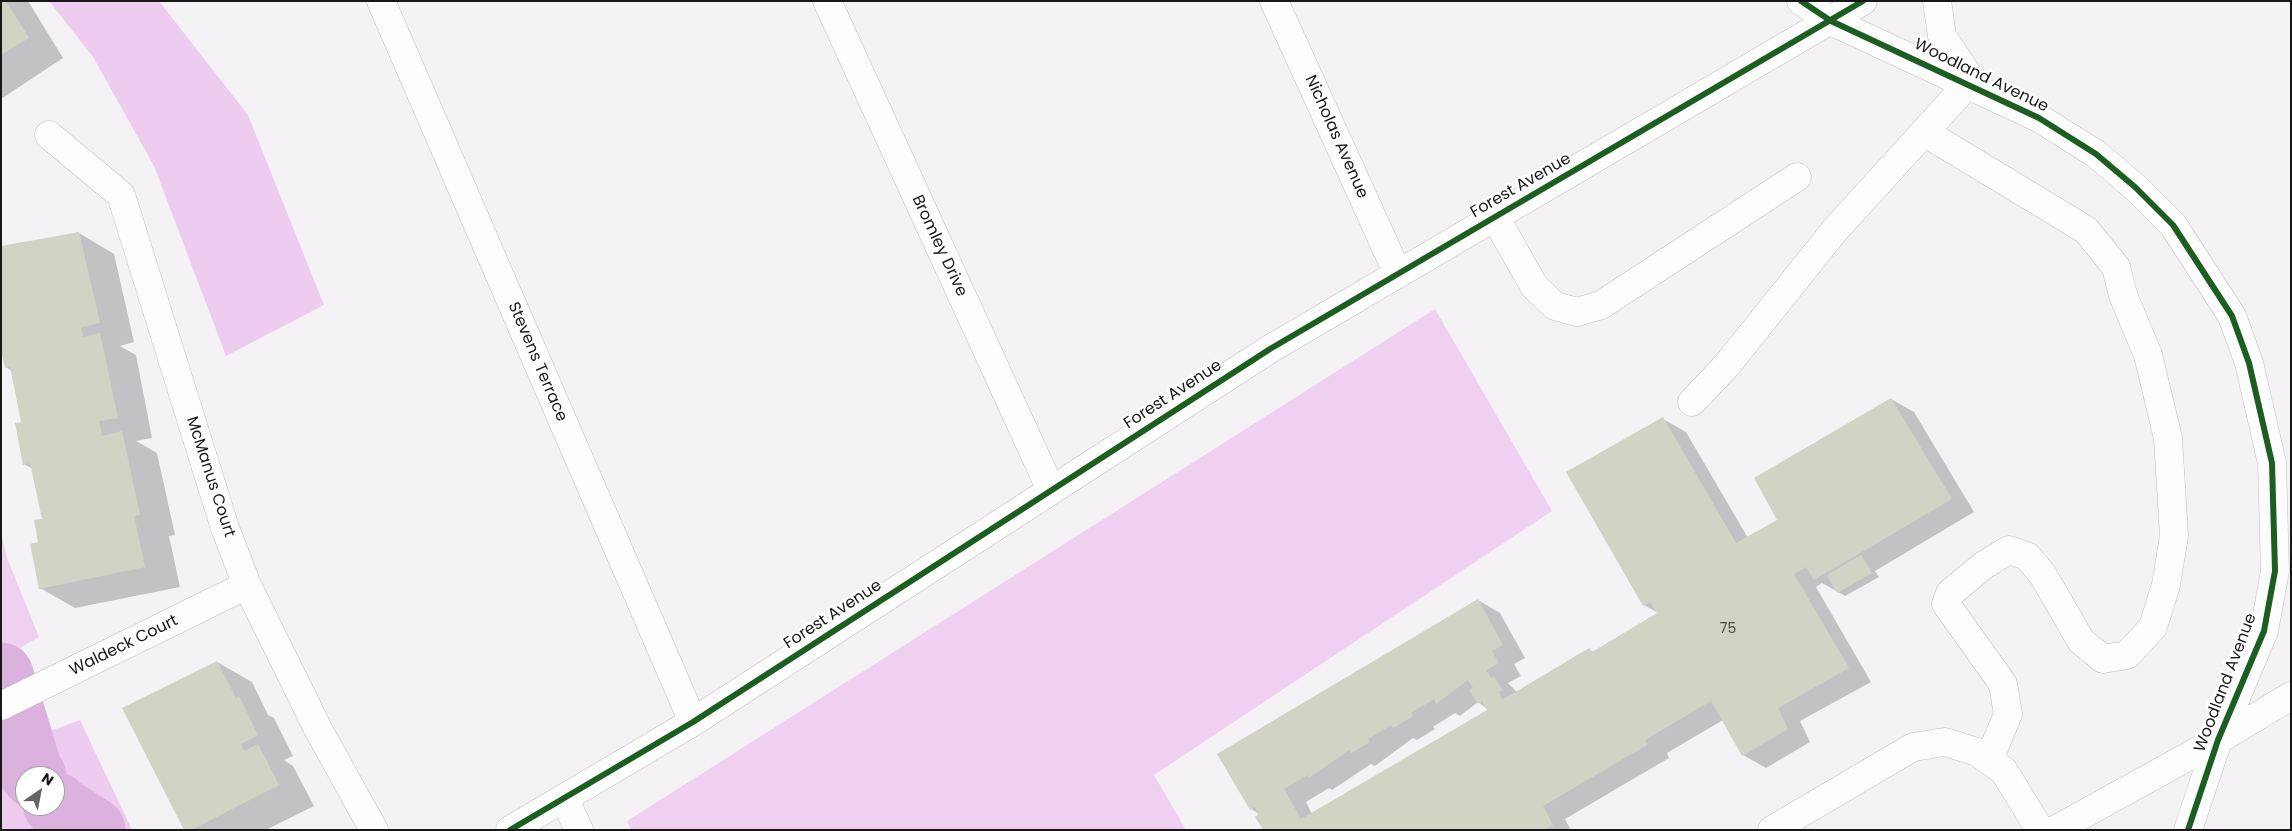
<!DOCTYPE html>
<style>
body{margin:0}
#map{position:relative;width:2292px;height:831px;overflow:hidden;background:#f5f2f5;font-family:Poppins,sans-serif}
canvas{display:block}
.frame{position:absolute;inset:0;border:2px solid #181718;pointer-events:none}
.north{position:absolute;left:15px;top:766px;width:50px;height:50px;box-sizing:border-box;background:#fff;border:1px solid #a3a2a3;border-radius:50%;rotate:33deg;font-size:14px;font-weight:700;line-height:20px;text-align:center;color:#181718}
.north::after{content:'';display:block;margin:auto;width:18px;height:22px;background:#656465;clip-path:polygon(50% 0,100% 100%,50% 72%,0 100%)}
</style>
<div id="map">
<canvas width="2292" height="831"></canvas>
<div class="frame"></div>
<div class="north">N</div>
</div>
<script>
const context = document.querySelector('canvas').getContext('2d');
context.lineJoin = 'round';
function fillPath(path, color) {
  context.fillStyle = color;
  context.fill(path, 'evenodd');
}
function shape(rows) {
  const path = new Path2D();
  for (const r of rows) {
    path.moveTo(r[0], r[1]);
    for (let i = 2; i < r.length; i += 2) path.lineTo(r[i], r[i + 1]);
  }
  return path;
}
function trace(path, color, width, dash) {
  context.strokeStyle = color;
  context.lineWidth = width;
  context.lineCap = dash ? 'butt' : 'round';
  context.setLineDash(dash || []);
  context.stroke(path);
}
function drawText(font, color, halo, rows, align = 'center') {
  context.font = font + ' Poppins,sans-serif';
  context.lineWidth = 5;
  context.setLineDash([]);
  context.textBaseline = 'middle';
  context.strokeStyle = halo;
  context.fillStyle = color;
  for (const [text, x, y, turn = 0] of rows) {
    context.save();
    context.translate(x, y);
    context.rotate((+turn || 0) * Math.PI / 180);
    context.textAlign = isNaN(turn) ? turn : align;
    if (halo) context.strokeText(text, 0, 0);
    context.fillText(text, 0, 0);
    context.restore();
  }
}
const green = shape([
 [1435,309,1552,511,1154,775,1186,830,631,830,627,821],
 [1,533,7,558,39,637,1,659]
]);
const forest = shape([
 [49,1,159,1,248,115,324,305,226,356,154,166,93,57],
 [80,720,132,830,1,830,1,749],
 [25,776,55,776,55,806,25,806]
]);
const shadow = shape([
 [1,1,28,1,63,58,1,99],
 [79,233,114,254,134,342,120,346,136,355,152,438,136,441,157,453,175,535,169,536,180,587,75,608,40,588,40,543,43,520,33,469,24,464,22,423,12,371,6,367],
 [1891,399,1914,412,1974,512,1875,571,1879,577,1845,596,1822,583,1816,587,1871,682,1800,721,1810,742,1766,768,1743,755,1723,720,1667,753,1669,758,1565,819,1571,830,1264,830,1259,814,1251,809,1478,600,1500,613,1525,658,1514,664,1521,676,1508,683,1517,692,1589,650,1594,652,1658,613,1644,605,1663,419,1686,432,1748,538,1778,521],
 [1478,702,1489,710,1312,814,1306,802,1329,788,1332,790,1371,764,1375,766,1413,738,1417,740,1435,729,1433,727,1455,713,1460,716],
 [217,662,252,682,268,715,274,718,293,756,284,760,293,766,314,806,266,830,185,830]
]);
const river = shape([
 [1,675,30,771,34,776],
 [55,804,59,808,93,830]
]);
const building = shape([
 [1,1,6,1,29,38,1,55],
 [79,232,100,323,81,327,83,337,100,333,118,418,99,421,102,436,122,431,140,515,134,516,145,567,39,589,30,544,38,542,34,520,42,519,30,463,23,465,15,423,21,422,10,367,5,368,1,350,1,246],
 [1891,398,1952,499,1814,580,1806,567,1794,574,1849,668,1778,708,1788,729,1742,756,1711,701,1645,740,1647,745,1543,806,1553,825,1544,830,1263,830,1255,817,1258,815,1255,807,1250,810,1217,754,1478,599,1503,645,1492,651,1499,663,1486,670,1491,678,1494,676,1502,690,1499,692,1502,700,1589,648,1592,652,1657,613,1650,602,1643,606,1566,472,1663,417,1736,543,1777,520,1754,478],
 [1468,680,1473,688,1469,690,1478,704,1482,701,1487,710,1301,819,1284,789,1308,775,1309,778,1349,750,1351,753,1370,742,1368,739,1391,725,1393,728,1413,716,1411,713,1434,699,1436,704],
 [1861,555,1872,573,1837,593,1827,575],
 [217,661,236,698,239,696,258,735,241,744,244,751,258,744,279,785,191,830,184,830,122,708]
]);
const minor = shape([
 [381,1,693,722],
 [827,1,1051,490],
 [1274,1,1398,274],
 [1801,1,1831,21,2039,118,2096,154,2135,187,2173,225,2232,316,2249,363,2272,463,2275,571,2264,631,2218,740,2188,830],
 [1937,1,1942,36,1978,90],
 [1924,132,2086,230,2116,267,2123,295,2148,355,2168,438,2174,536,2166,585,2153,627,2127,655,2103,659,2081,641,2043,575,2027,556,2009,550,1984,565,1950,593,1946,604,2003,684,2008,714,1989,760],
 [49,135,121,195,225,528,247,585,318,729,374,830],
 [1495,217,1534,286,1555,306,1577,312,1601,305,1797,177],
 [1692,402,1727,365,1835,230,1967,85],
 [1,706,247,585],
 [564,798,579,830],
 [510,830,693,722,1270,349,1863,1],
 [1772,830,1913,747,1945,742,1977,752,2004,771,2040,830],
 [2055,830,2218,740,2291,696]
]);
const cycleway = shape([
 [1801,1,1831,21,2039,118,2096,154,2135,187,2173,225,2232,316,2249,363,2272,463,2275,571,2264,631,2218,740,2188,830],
 [510,830,693,722,1270,349,1863,1]
]);
const numberNames = [
 ["75",1728,629]
];
const streetNames = [
 ["Woodland Avenue",1981,76,26],
 ["Nicholas Avenue",1336,137,66],
 ["Forest Avenue",1521,186,-30],
 ["Bromley Drive",939,246,65],
 ["Stevens Terrace",537,362,67],
 ["Forest Avenue",1173,395,-33],
 ["McManus Court",210,477,72],
 ["Forest Avenue",833,615,-33],
 ["Waldeck Court",124,646,-26],
 ["Woodland Avenue",2226,683,-69]
];
fillPath(green, '#efd0f1');
fillPath(forest, '#eeccf0');
fillPath(shadow, '#0003');
trace(river, '#dab2dd', 65);
fillPath(building, '#d2d3c4');
trace(minor, '#bfbcbf', 29);
trace(minor, '#fefdfe', 28);
trace(cycleway, '#1b5e20', 6);
drawText('14px', '#464643', null, numberNames);
drawText('16px', '#181718', '#fff', streetNames);
</script>
